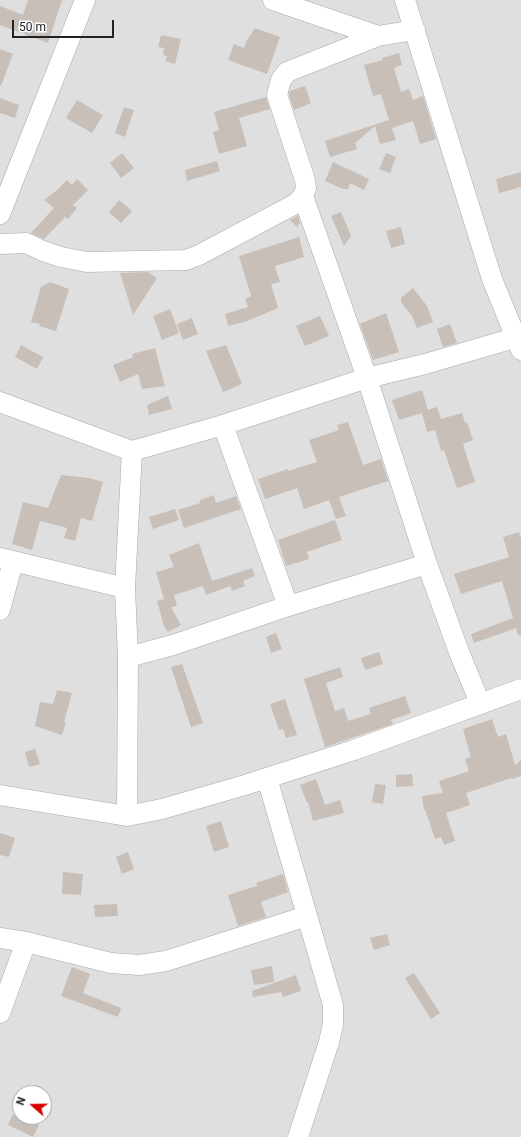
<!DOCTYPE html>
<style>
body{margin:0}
#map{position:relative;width:521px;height:1137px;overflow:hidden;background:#f2efe9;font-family:Roboto,sans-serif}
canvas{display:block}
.north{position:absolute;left:12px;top:1085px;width:40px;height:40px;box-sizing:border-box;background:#fff;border:1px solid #a7a7a7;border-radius:50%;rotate:290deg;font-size:11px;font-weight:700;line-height:16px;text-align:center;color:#222}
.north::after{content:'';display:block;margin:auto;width:14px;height:18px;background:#d40000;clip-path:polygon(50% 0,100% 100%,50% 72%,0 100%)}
.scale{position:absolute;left:12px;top:20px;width:102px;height:18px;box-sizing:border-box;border:2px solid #222;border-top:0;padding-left:5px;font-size:12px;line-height:14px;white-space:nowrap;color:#222;-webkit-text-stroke:3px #fff;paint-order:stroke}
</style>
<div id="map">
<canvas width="521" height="1137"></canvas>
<div class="north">N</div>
<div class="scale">50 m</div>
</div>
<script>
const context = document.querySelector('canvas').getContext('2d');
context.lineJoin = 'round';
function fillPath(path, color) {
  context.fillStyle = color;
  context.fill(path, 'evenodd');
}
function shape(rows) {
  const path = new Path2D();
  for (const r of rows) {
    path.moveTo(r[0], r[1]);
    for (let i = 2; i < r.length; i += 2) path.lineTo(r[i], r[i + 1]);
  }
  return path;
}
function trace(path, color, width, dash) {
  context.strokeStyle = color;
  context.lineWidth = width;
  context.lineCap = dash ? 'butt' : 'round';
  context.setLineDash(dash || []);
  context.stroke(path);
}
const residential = shape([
 [0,0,521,0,521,1137,0,1137],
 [20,1093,44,1093,44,1117,20,1117]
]);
const building = shape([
 [28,0,62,0,48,43,0,25,0,6,23,15],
 [255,28,280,37,267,74,228,60,234,44,244,48,247,40],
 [161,35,181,39,175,64,165,61,167,56,163,55,164,48,158,47],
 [0,49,13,54,1,86,0,85],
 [399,53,402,65,394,68,401,92,409,89,413,100,423,96,436,139,420,144,413,121,392,128,396,140,380,144,375,126,355,143,357,149,330,157,325,141,389,120,381,94,373,96,364,65,383,60,382,58],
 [305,86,311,103,294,110,289,95,290,91],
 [266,97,270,109,239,118,247,146,219,154,213,132,219,130,214,112],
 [0,98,19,105,15,118,0,113],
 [77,100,103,115,92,133,66,118],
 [124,107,134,110,125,137,115,133],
 [122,153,134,168,121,178,110,163],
 [386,153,396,157,390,173,379,169],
 [217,161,220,171,187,181,185,170],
 [333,162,369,179,364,190,350,183,348,189,343,189,325,181],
 [521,172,521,187,499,193,496,179],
 [77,179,88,190,73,205,77,208,68,219,65,217,44,239,31,233,54,208,44,200,56,191,67,180,72,185],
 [119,200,132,211,121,223,109,212],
 [341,212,351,236,344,246,331,216],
 [298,216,300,223,297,227,290,220],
 [401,227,405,244,391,248,386,231],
 [299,237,304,257,275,266,280,282,271,284,278,308,247,321,228,326,225,314,248,307,245,299,251,296,239,256],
 [148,272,157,278,133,315,120,273],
 [50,282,69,289,56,331,39,326,40,324,31,322,41,287],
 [413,288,427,306,433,322,417,328,412,316,401,302,401,298],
 [170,309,179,333,162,340,153,316],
 [386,313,399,352,373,360,360,324],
 [320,316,329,336,305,346,296,326],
 [192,318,198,334,183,340,177,324],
 [450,324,457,343,443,347,437,329],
 [21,345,43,357,37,369,15,357],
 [226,345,242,384,223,392,206,351],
 [155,348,165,386,142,389,138,374,120,382,113,365,133,357,132,354],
 [422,390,428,410,437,407,441,419,462,413,465,423,467,422,473,440,463,444,475,482,457,488,444,450,441,451,435,430,427,432,422,413,399,420,392,400],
 [168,396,172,409,149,415,147,405],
 [348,422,363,465,381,459,388,481,339,497,346,516,336,519,329,500,304,509,297,488,265,499,258,479,288,469,288,471,317,462,309,440,339,430,337,425],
 [61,475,89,478,103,482,92,521,81,518,75,541,64,538,67,528,40,521,32,550,12,544,23,502,48,508],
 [214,495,216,503,236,496,241,509,184,528,178,510,200,503,200,500],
 [175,509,179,520,153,529,149,517],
 [335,520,342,540,307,552,309,559,286,566,278,540],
 [519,532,521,539,521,635,518,635,516,628,474,643,471,634,513,618,502,581,461,594,454,574,509,557,503,537],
 [199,543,212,581,252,568,255,576,243,581,245,586,232,591,230,586,206,595,203,586,174,595,177,606,171,607,181,625,168,632,164,626,157,601,164,599,156,572,174,567,169,555],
 [276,633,282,649,271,653,266,637],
 [379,652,383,664,365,670,361,658],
 [182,664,203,723,191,727,171,667],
 [340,667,343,677,326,683,335,711,344,708,348,721,371,714,369,708,405,696,411,713,391,720,393,724,325,747,304,679],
 [57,690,72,693,64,722,66,723,62,735,35,726,40,702,53,704],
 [285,699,297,735,286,738,283,729,279,730,270,704],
 [492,719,498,737,506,734,515,765,521,760,521,776,512,779,511,778,466,793,470,805,446,813,455,841,444,845,441,837,435,839,425,809,424,810,422,796,443,793,439,781,469,771,465,759,471,757,463,729],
 [35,749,40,764,29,767,25,752],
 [412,774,413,786,396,787,396,775],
 [316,779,325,805,340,800,344,813,313,821,308,802,307,803,300,785],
 [375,784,386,785,383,804,372,802],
 [221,821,229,847,214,852,206,826],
 [0,833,15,838,9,857,0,855],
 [128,852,134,869,122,874,116,857],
 [63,872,83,874,81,895,62,894],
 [283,874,288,892,261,902,266,917,238,926,228,895,257,886,256,883],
 [117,904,118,916,95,917,94,905],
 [387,934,390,945,374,950,370,938],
 [272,966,274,982,254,985,251,970],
 [72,967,90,974,83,993,121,1008,118,1017,61,996],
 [414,973,440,1013,431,1019,405,978],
 [296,975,301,991,283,997,281,992,253,997,252,991],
 [13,1114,20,1117,25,1117,39,1125,33,1137,8,1125]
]);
const minor = shape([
 [273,0,378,36,415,30],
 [405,0,492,279,521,350],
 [303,196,367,378,427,564,459,652,480,703],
 [0,214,85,0],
 [0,244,26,243,43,251,61,257,87,262,186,260,199,255,297,203,303,196,306,188,305,180,277,95,281,80,287,72,378,36],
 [0,402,132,451,223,425,367,378,425,364,521,336],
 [223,425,288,606],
 [0,558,125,588],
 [0,610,13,562],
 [128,657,173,645,288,606,427,564],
 [267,778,333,1005,333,1024,329,1042,298,1137],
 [0,795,127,816,162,809,245,785,354,750,521,689],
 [127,816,128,657,125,588,132,451],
 [0,938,26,942,111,963,139,965,166,961,307,916],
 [0,1013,26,942]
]);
fillPath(residential, '#e0dfdf');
fillPath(building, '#c7bfb8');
trace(minor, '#a9a9a9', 21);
trace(minor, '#fff', 20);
</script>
